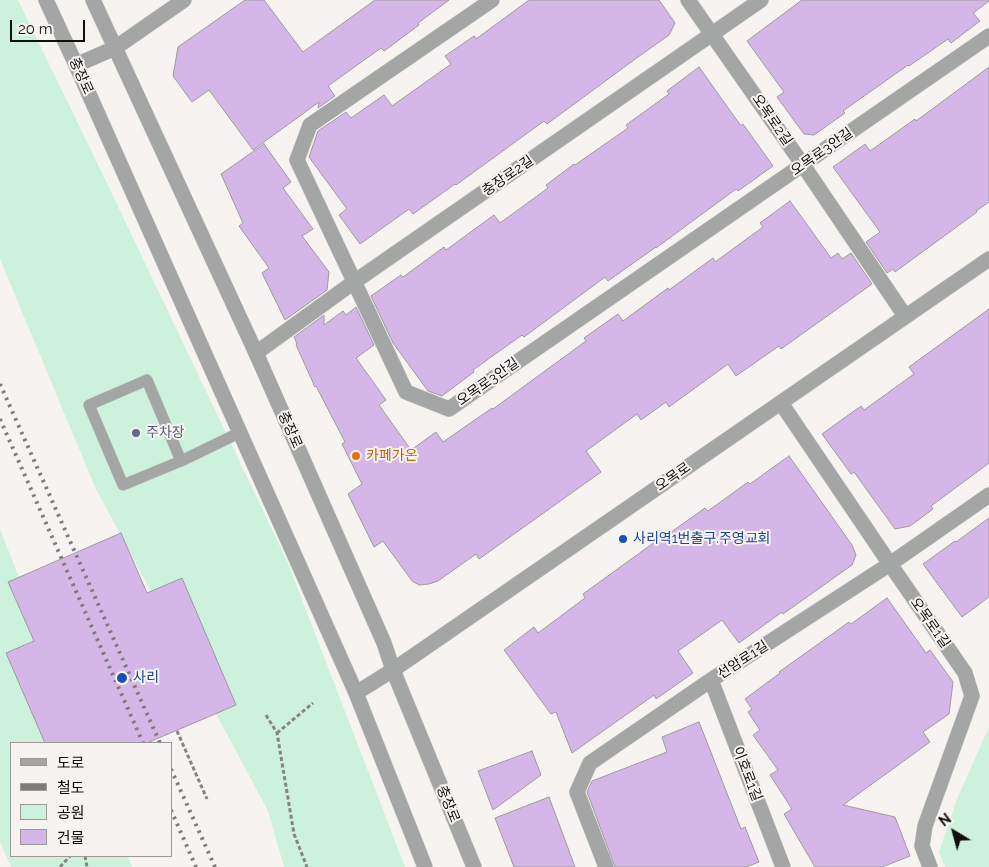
<!DOCTYPE html>
<meta charset="utf-8">
<style>
body{margin:0}
#map{position:relative;width:989px;height:867px;overflow:hidden;background:#f7f3f1;font-family:Raleway,"Noto Sans KR",sans-serif}
canvas{display:block}
.legend{position:absolute;left:10px;top:742px;width:162px;height:115px;box-sizing:border-box;background:#f7f3f1;border:1px solid #9b9896;margin:0;padding:6px 9px;list-style:none;font-size:15px;color:#100f0e}
.legend li{display:flex;align-items:center;gap:10px;height:25px}
.legend b{width:25px;border:1px solid #9b9896}
.north{position:absolute;left:929px;top:807px;width:50px;height:50px;-webkit-text-stroke:4px #f7f3f1;paint-order:stroke;rotate:323deg;font-size:14px;font-weight:700;line-height:20px;text-align:center;color:#100f0e}
.north::after{content:'';display:block;margin:auto;width:18px;height:22px;background:#100f0e;clip-path:polygon(50% 0,100% 100%,50% 72%,0 100%)}
.scale{position:absolute;left:10px;top:20px;width:75px;height:22px;box-sizing:border-box;border:2px solid #100f0e;border-top:0;padding-left:6px;font-size:15px;line-height:18px;white-space:nowrap;color:#100f0e;-webkit-text-stroke:4px #f7f3f1;paint-order:stroke}
</style>
<div id="map">
<canvas width="989" height="867"></canvas>
<ul class="legend">
<li><b style="height:6px;background:#a4a6a6"></b>도로</li>
<li><b style="height:6px;background:#7e7c7a"></b>철도</li>
<li><b style="height:14px;background:#ccf1dc"></b>공원</li>
<li><b style="height:14px;background:#d4b6e9"></b>건물</li>
</ul>
<div class="north">N</div>
<div class="scale">20 m</div>
</div>
<script>
const context = document.querySelector('canvas').getContext('2d');
context.lineJoin = 'round';
function fillPath(path, color) {
  context.fillStyle = color;
  context.fill(path, 'evenodd');
}
function shape(rows) {
  const path = new Path2D();
  for (const r of rows) {
    path.moveTo(r[0], r[1]);
    for (let i = 2; i < r.length; i += 2) path.lineTo(r[i], r[i + 1]);
  }
  return path;
}
function trace(path, color, width, dash) {
  context.strokeStyle = color;
  context.lineWidth = width;
  context.lineCap = dash ? 'butt' : 'round';
  context.setLineDash(dash || []);
  context.stroke(path);
}
function drawText(font, color, halo, rows, align = 'center') {
  context.font = font + ' Raleway,"Noto Sans KR",sans-serif';
  context.lineWidth = 4;
  context.setLineDash([]);
  context.textBaseline = 'middle';
  context.strokeStyle = halo;
  context.fillStyle = color;
  for (const [text, x, y, turn = 0] of rows) {
    context.save();
    context.translate(x, y);
    context.rotate((+turn || 0) * Math.PI / 180);
    context.textAlign = isNaN(turn) ? turn : align;
    if (halo) context.strokeText(text, 0, 0);
    context.fillText(text, 0, 0);
    context.restore();
  }
}
const green = shape([
 [0,0,18,0,102,173,287,561,405,867,284,867,268,811,95,487,0,259],
 [0,529,84,743,11,743,11,856,128,856,132,867,11,867,0,842],
 [989,727,989,867,945,867,939,852,957,799]
]);
const building = shape([
 [245,0,264,0,303,52,375,0,449,0,418,23,419,25,384,51,381,48,328,86,335,96,318,108,319,102,253,150,209,90,192,102,173,76,178,47,245,0],
 [529,0,659,0,675,23,669,35,638,57,547,124,544,121,456,185,455,184,413,214,409,209,360,244,339,215,347,209,309,157,318,131,346,112,351,118,384,95,392,106,451,64,445,56,474,36,476,39,529,0],
 [802,0,989,0,989,1,973,13,980,21,951,43,948,39,909,66,908,65,843,111,845,113,814,135,804,134,777,97,784,92,747,41,802,0],
 [699,67,741,126,743,124,773,166,738,191,736,189,656,248,656,247,608,281,605,277,524,337,522,335,473,370,474,372,442,396,428,391,393,343,371,296,401,275,403,277,444,247,446,250,494,215,500,223,548,188,546,185,574,164,575,165,628,128,626,125,669,94,667,91,699,67],
 [989,67,989,202,976,211,977,212,895,272,893,269,887,273,866,242,880,232,833,167,865,144,870,151,915,119,916,121,989,67],
 [264,144,291,182,283,188,313,229,302,236,329,272,327,290,285,320,262,273,269,268,239,226,243,223,221,174,264,144],
 [790,201,831,258,838,253,842,259,851,253,872,284,781,349,779,346,736,376,728,364,669,407,666,402,641,420,637,414,586,451,601,472,479,559,476,554,438,581,429,584,419,585,412,581,383,541,374,547,348,494,362,484,342,444,345,442,316,386,315,387,296,345,297,344,294,337,324,315,324,325,343,311,346,315,356,307,374,345,356,358,386,400,379,405,411,450,436,432,443,442,492,408,493,409,549,368,586,341,584,338,618,314,623,321,668,288,669,290,713,258,715,262,763,227,760,223,790,201],
 [989,309,989,463,931,506,933,509,910,526,895,529,854,472,851,474,822,434,861,406,864,410,914,374,909,367,989,309],
 [789,456,852,545,856,555,852,565,783,614,782,612,739,643,722,620,678,651,693,673,656,699,654,695,572,753,556,712,551,714,504,650,534,627,538,633,585,598,583,594,663,536,664,537,705,508,708,511,748,482,750,484,789,456],
 [989,518,989,597,962,617,923,564,955,541,956,542,989,518],
 [121,533,147,593,182,578,236,705,147,743,45,743,6,653,34,641,8,582,121,533],
 [887,598,926,653,930,650,953,682,949,714,923,732,930,742,843,805,895,817,910,856,882,867,815,867,784,814,792,809,770,775,778,770,753,735,760,730,748,712,752,709,745,699,780,673,779,672,849,622,851,624,887,598],
 [699,722,741,829,745,827,759,862,746,867,615,867,587,792,592,781,667,752,662,737,699,722],
 [532,751,541,775,493,810,478,771,532,751],
 [549,797,575,867,514,867,495,818,549,797]
]);
const path = shape([
 [266,715,277,733,294,834,307,867],
 [177,731,207,799],
 [277,733,313,703],
 [85,856,87,867],
 [60,867,70,856]
]);
const service = shape([
 [147,380,181,461,123,485,89,405,147,380],
 [181,461,239,433]
]);
const minor = shape([
 [492,0,310,125,297,160,406,392,449,409,989,36],
 [688,0,803,165,905,316],
 [256,353,354,282,761,0],
 [781,403,890,564,965,673,972,696,925,826,922,846,930,867],
 [711,680,783,867],
 [606,867,577,792,590,763,711,680,890,564,989,495]
]);
const tertiary = shape([
 [46,0,76,65,356,693,425,867],
 [93,0,256,353,384,643,393,670,474,867],
 [76,65,115,48,184,0],
 [356,693,393,670,989,259]
]);
const rail = shape([
 [0,384,160,743],
 [0,419,143,743],
 [171,769,215,867],
 [171,810,196,867]
]);
const markers = [
 [136,433,5,"#5c6f8a"],
 [356,456,5,"#e8710a"],
 [623,539,5,"#1a4fb4"],
 [122,678,6,"#1a4fb4"]
];
const streetNames = [
 ["충장로",81,76,66],
 ["오목로2길",772,120,55],
 ["오목로3안길",822,152,-35],
 ["충장로2길",508,176,-35],
 ["오목로3안길",488,382,-35],
 ["충장로",290,430,66],
 ["오목로",673,477,-35],
 ["오목로1길",930,623,55],
 ["선암로1길",743,660,-33],
 ["이호로1길",747,774,69],
 ["충장로",448,804,68]
];
const serviceNames = [
 ["주차장",146,433]
];
const foodNames = [
 ["카페가온",366,456]
];
const transitNames = [
 ["사리역1번출구.주영교회",633,539],
 ["사리",133,678]
];
fillPath(green, '#ccf1dc');
fillPath(building, '#d4b6e9');
trace(building, '#9d9b9e', 1);
trace(service, '#d2cfcd', 12);
trace(minor, '#d2cfcd', 16);
trace(tertiary, '#d2cfcd', 16);
trace(path, '#868482', 3, [4, 2.5]);
trace(service, '#a4a6a6', 11);
trace(minor, '#a4a6a6', 15);
trace(tertiary, '#a4a6a6', 15);
trace(rail, '#7e7c7a', 4, [2.5, 5]);
for (const [x, y, r, color] of markers) {
  const dot = new Path2D();
  dot.arc(x, y, r, 0, 2 * Math.PI);
  context.fillStyle = color;
  context.fill(dot);
  trace(dot, '#f7f3f1', 2);
}
drawText('14px', '#100f0e', '#f7f3f1', streetNames);
drawText('14px', '#4e5e75', '#f7f3f1', serviceNames, 'left');
drawText('14px', '#c56008', '#f7f3f1', foodNames, 'left');
drawText('14px', '#164399', '#f7f3f1', transitNames, 'left');
</script>
